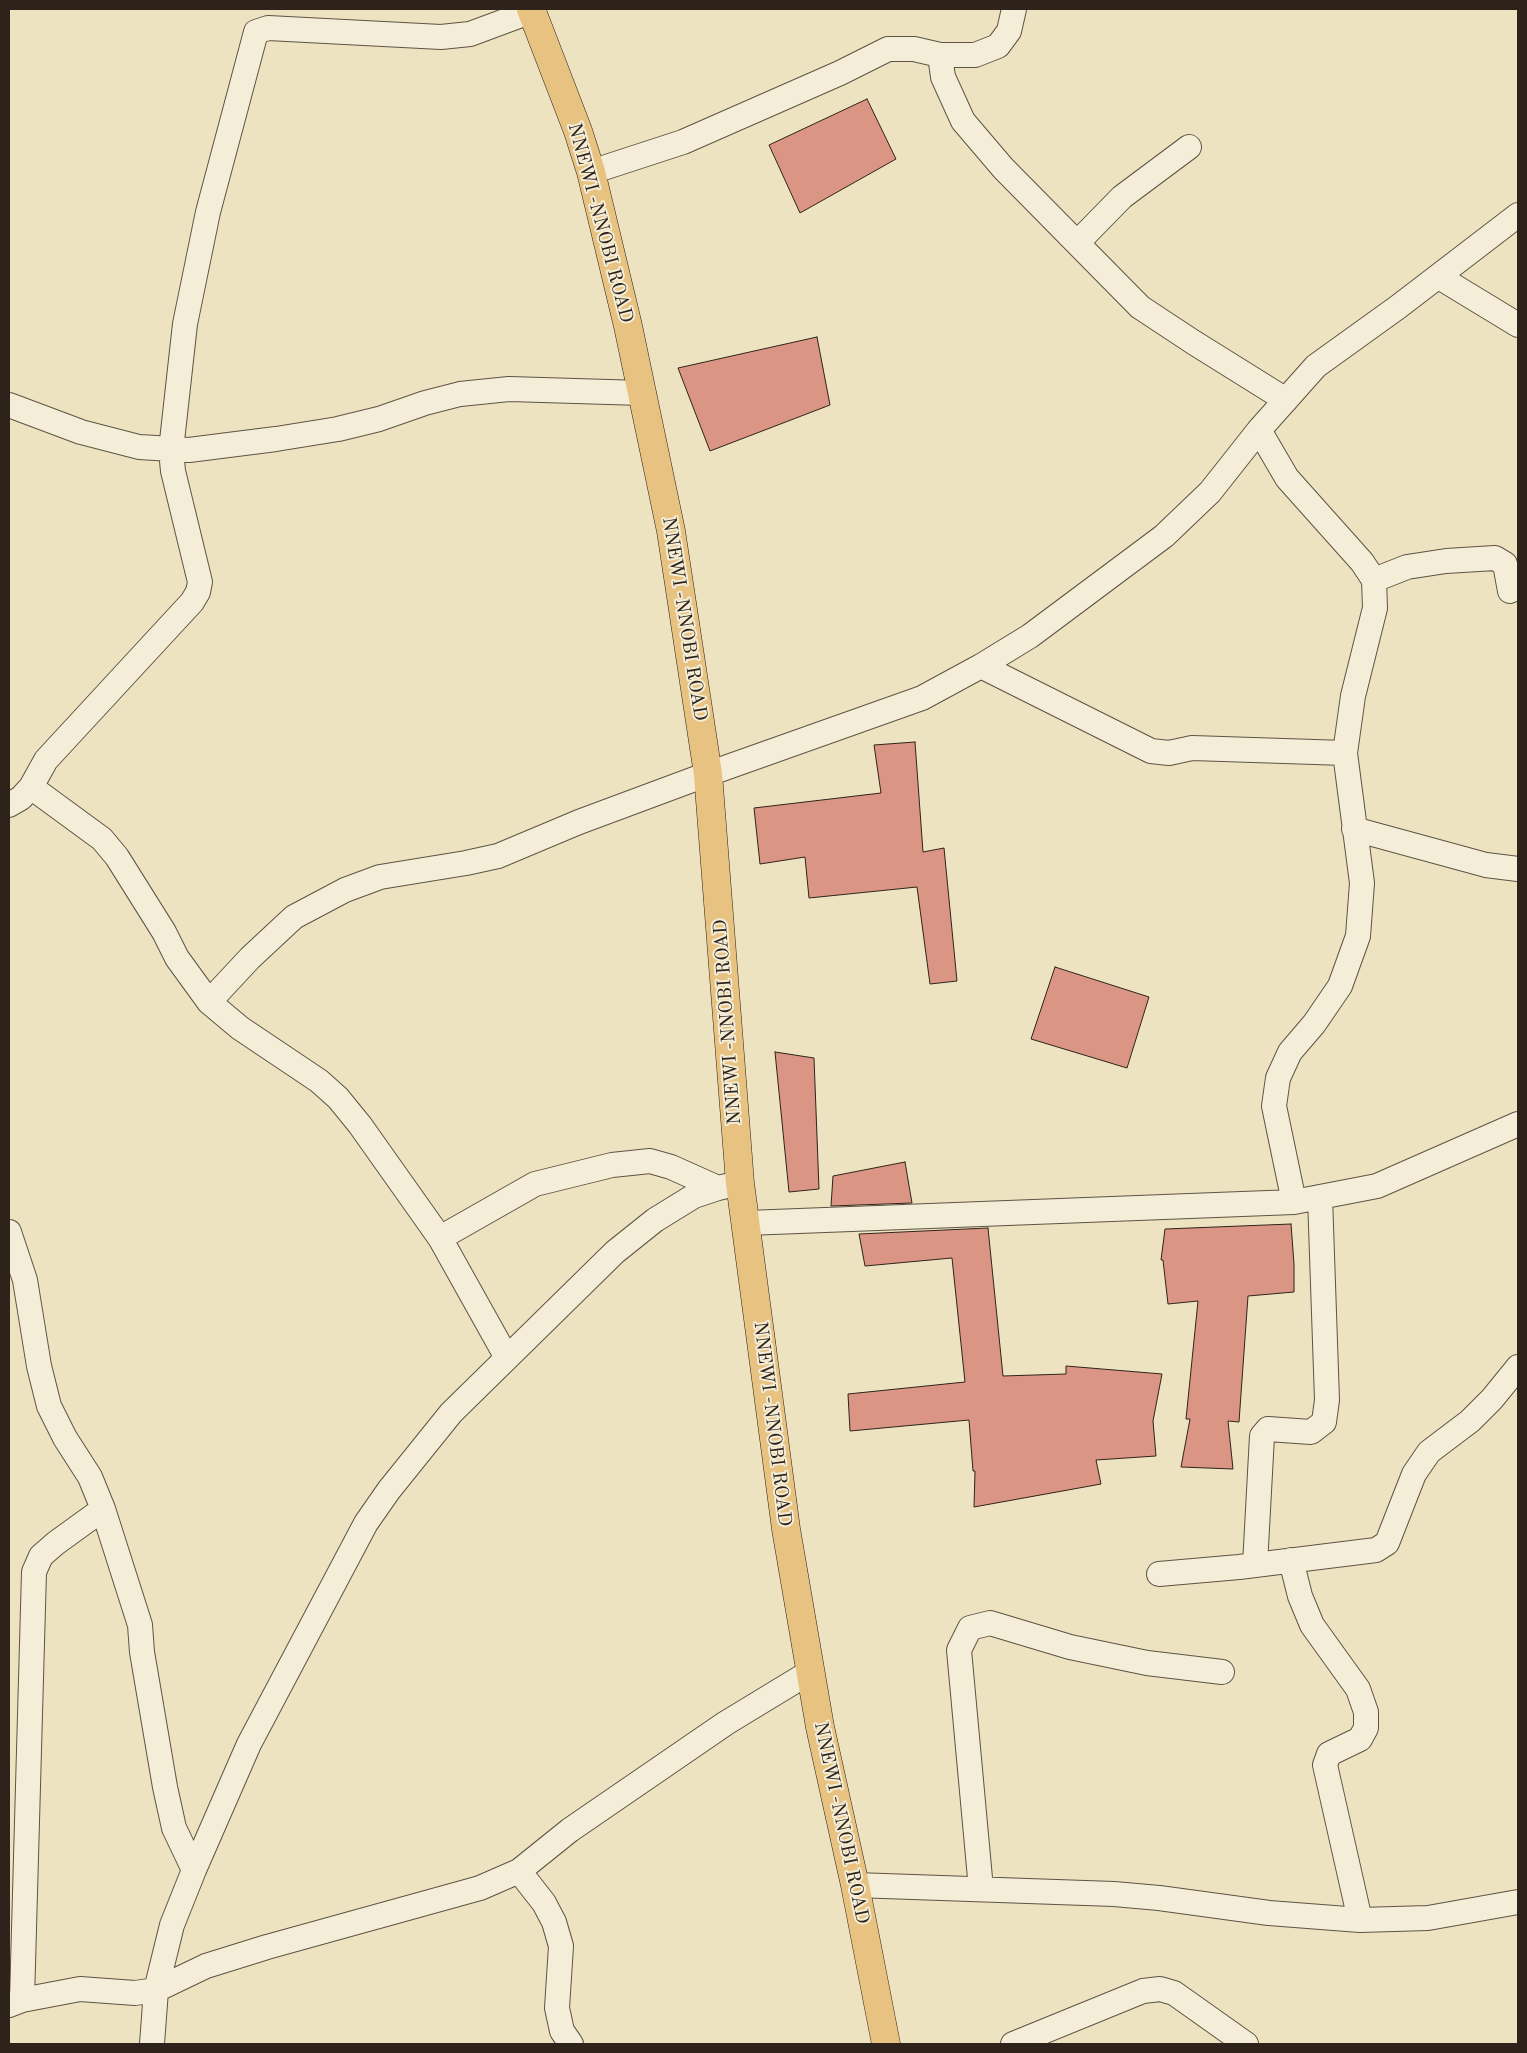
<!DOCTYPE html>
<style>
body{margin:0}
#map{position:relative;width:1527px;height:2053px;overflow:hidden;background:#eee3c1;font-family:"Old Standard TT",serif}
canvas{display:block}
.frame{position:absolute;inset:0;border:10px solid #2e231a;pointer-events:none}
</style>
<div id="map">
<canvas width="1527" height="2053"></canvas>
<div class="frame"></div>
</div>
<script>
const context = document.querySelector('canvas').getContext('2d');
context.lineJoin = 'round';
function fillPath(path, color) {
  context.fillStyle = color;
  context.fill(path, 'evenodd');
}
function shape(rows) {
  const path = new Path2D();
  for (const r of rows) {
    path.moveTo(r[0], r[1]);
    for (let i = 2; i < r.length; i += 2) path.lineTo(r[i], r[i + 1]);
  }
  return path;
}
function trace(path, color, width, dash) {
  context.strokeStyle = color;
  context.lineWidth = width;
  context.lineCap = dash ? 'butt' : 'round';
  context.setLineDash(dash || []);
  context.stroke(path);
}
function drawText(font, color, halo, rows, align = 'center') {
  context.font = font + ' "Old Standard TT",serif';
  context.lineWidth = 4;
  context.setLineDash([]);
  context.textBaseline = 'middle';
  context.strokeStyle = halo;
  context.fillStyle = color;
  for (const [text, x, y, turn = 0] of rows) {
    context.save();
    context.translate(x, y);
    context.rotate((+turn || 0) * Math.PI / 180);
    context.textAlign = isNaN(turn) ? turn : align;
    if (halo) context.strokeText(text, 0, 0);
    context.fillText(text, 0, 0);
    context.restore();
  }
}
const building = shape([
 [867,99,896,159,800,213,769,145,867,99],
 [817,337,830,405,710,451,678,368,817,337],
 [915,742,923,852,944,848,957,981,930,984,917,887,809,898,805,857,760,864,754,808,881,793,874,745,915,742],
 [1055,967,1149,997,1127,1068,1031,1039,1055,967],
 [775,1052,814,1058,819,1189,789,1192,775,1052],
 [905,1162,912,1203,831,1206,833,1176,905,1162],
 [1291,1224,1294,1264,1294,1292,1248,1296,1239,1422,1228,1421,1233,1469,1181,1467,1190,1419,1186,1419,1198,1301,1168,1304,1163,1260,1161,1260,1165,1229,1291,1224],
 [988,1228,1003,1376,1066,1374,1066,1366,1162,1374,1153,1421,1156,1456,1096,1460,1101,1484,974,1507,975,1471,973,1471,969,1420,850,1431,848,1394,965,1382,952,1258,865,1266,859,1234,988,1228]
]);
const minor = shape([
 [940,55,943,77,963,121,1003,168,1140,307,1193,342,1286,400],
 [591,172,683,142,840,73,888,49,914,49,940,55,975,55,998,46,1009,31,1014,9],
 [1078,242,1122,197,1189,147],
 [1439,277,1518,325],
 [9,405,81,432,139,447,189,450,276,439,338,429,379,419,425,403,460,394,509,389,642,393],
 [1259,430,1287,478,1362,562,1374,580,1375,608,1353,696,1345,753,1362,883,1358,936,1340,986,1314,1024,1290,1052,1278,1078,1274,1106,1294,1202],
 [1374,580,1407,567,1446,561,1495,558,1505,564,1510,591],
 [981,666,1151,751,1169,753,1192,748,1345,753],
 [31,787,102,839,117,857,164,932,177,958,209,1002,240,1028,319,1081,338,1098,360,1125,440,1238,507,1358],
 [9,805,21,798,31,787,46,760,192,602,198,592,200,582,173,471,171,450,185,324,208,212,256,32,268,28,441,37,470,34,532,11],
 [1354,829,1486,865,1518,869],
 [209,1002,250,958,294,917,345,890,380,877,466,863,498,856,579,822,708,774,922,698,981,666,1030,636,1164,536,1210,492,1259,430,1316,366,1398,307,1518,215],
 [747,1223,1294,1202,1377,1186,1518,1124],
 [9,1232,25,1280,39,1366,49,1406,65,1438,90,1477,103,1509,140,1625,142,1652,165,1787,174,1828,194,1870],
 [440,1238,535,1184,612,1165,650,1161,671,1167,718,1188],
 [1291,1560,1300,1596,1312,1625,1358,1689,1366,1712,1366,1728,1360,1739,1329,1754,1325,1765,1360,1920],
 [1255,1565,1262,1436,1268,1429,1311,1432,1324,1422,1327,1400,1320,1197],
 [1159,1574,1239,1567,1376,1550,1387,1543,1414,1474,1429,1452,1470,1421,1492,1399,1518,1367],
 [519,1871,544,1903,554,1922,561,1946,557,2008,562,2031,571,2044],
 [855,1885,1114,1894,1159,1898,1269,1913,1360,1920,1428,1918,1518,1902],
 [981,1889,959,1650,970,1628,990,1623,1070,1647,1147,1663,1222,1672],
 [22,2000,34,1572,41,1556,56,1543,103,1509],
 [9,2005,22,2000,80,1989,135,1993,156,1990,206,1966,267,1947,480,1888,519,1871,570,1830,726,1723,810,1672],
 [152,2044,156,1990,172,1925,194,1870,249,1744,366,1523,389,1490,451,1413,615,1252,655,1220,694,1196,718,1188,740,1183],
 [1013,2044,1143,1991,1160,1989,1174,1993,1246,2044]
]);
const major = shape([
 [531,9,578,131,591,172,628,326,671,531,708,774,740,1183,786,1529,820,1727,855,1885,886,2044]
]);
const streetNames = [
 ["NNEWI -NNOBI ROAD",600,223,75],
 ["NNEWI -NNOBI ROAD",684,619,81],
 ["NNEWI -NNOBI ROAD",728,1022,-94],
 ["NNEWI -NNOBI ROAD",772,1424,83],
 ["NNEWI -NNOBI ROAD",841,1823,78]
];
fillPath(building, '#da9584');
trace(building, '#2e231a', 1);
trace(minor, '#5e5344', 26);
trace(major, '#2e231a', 29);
trace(minor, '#f4edd7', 24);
trace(major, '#e7c280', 28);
drawText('19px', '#2e231a', '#f4edd7', streetNames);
</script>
